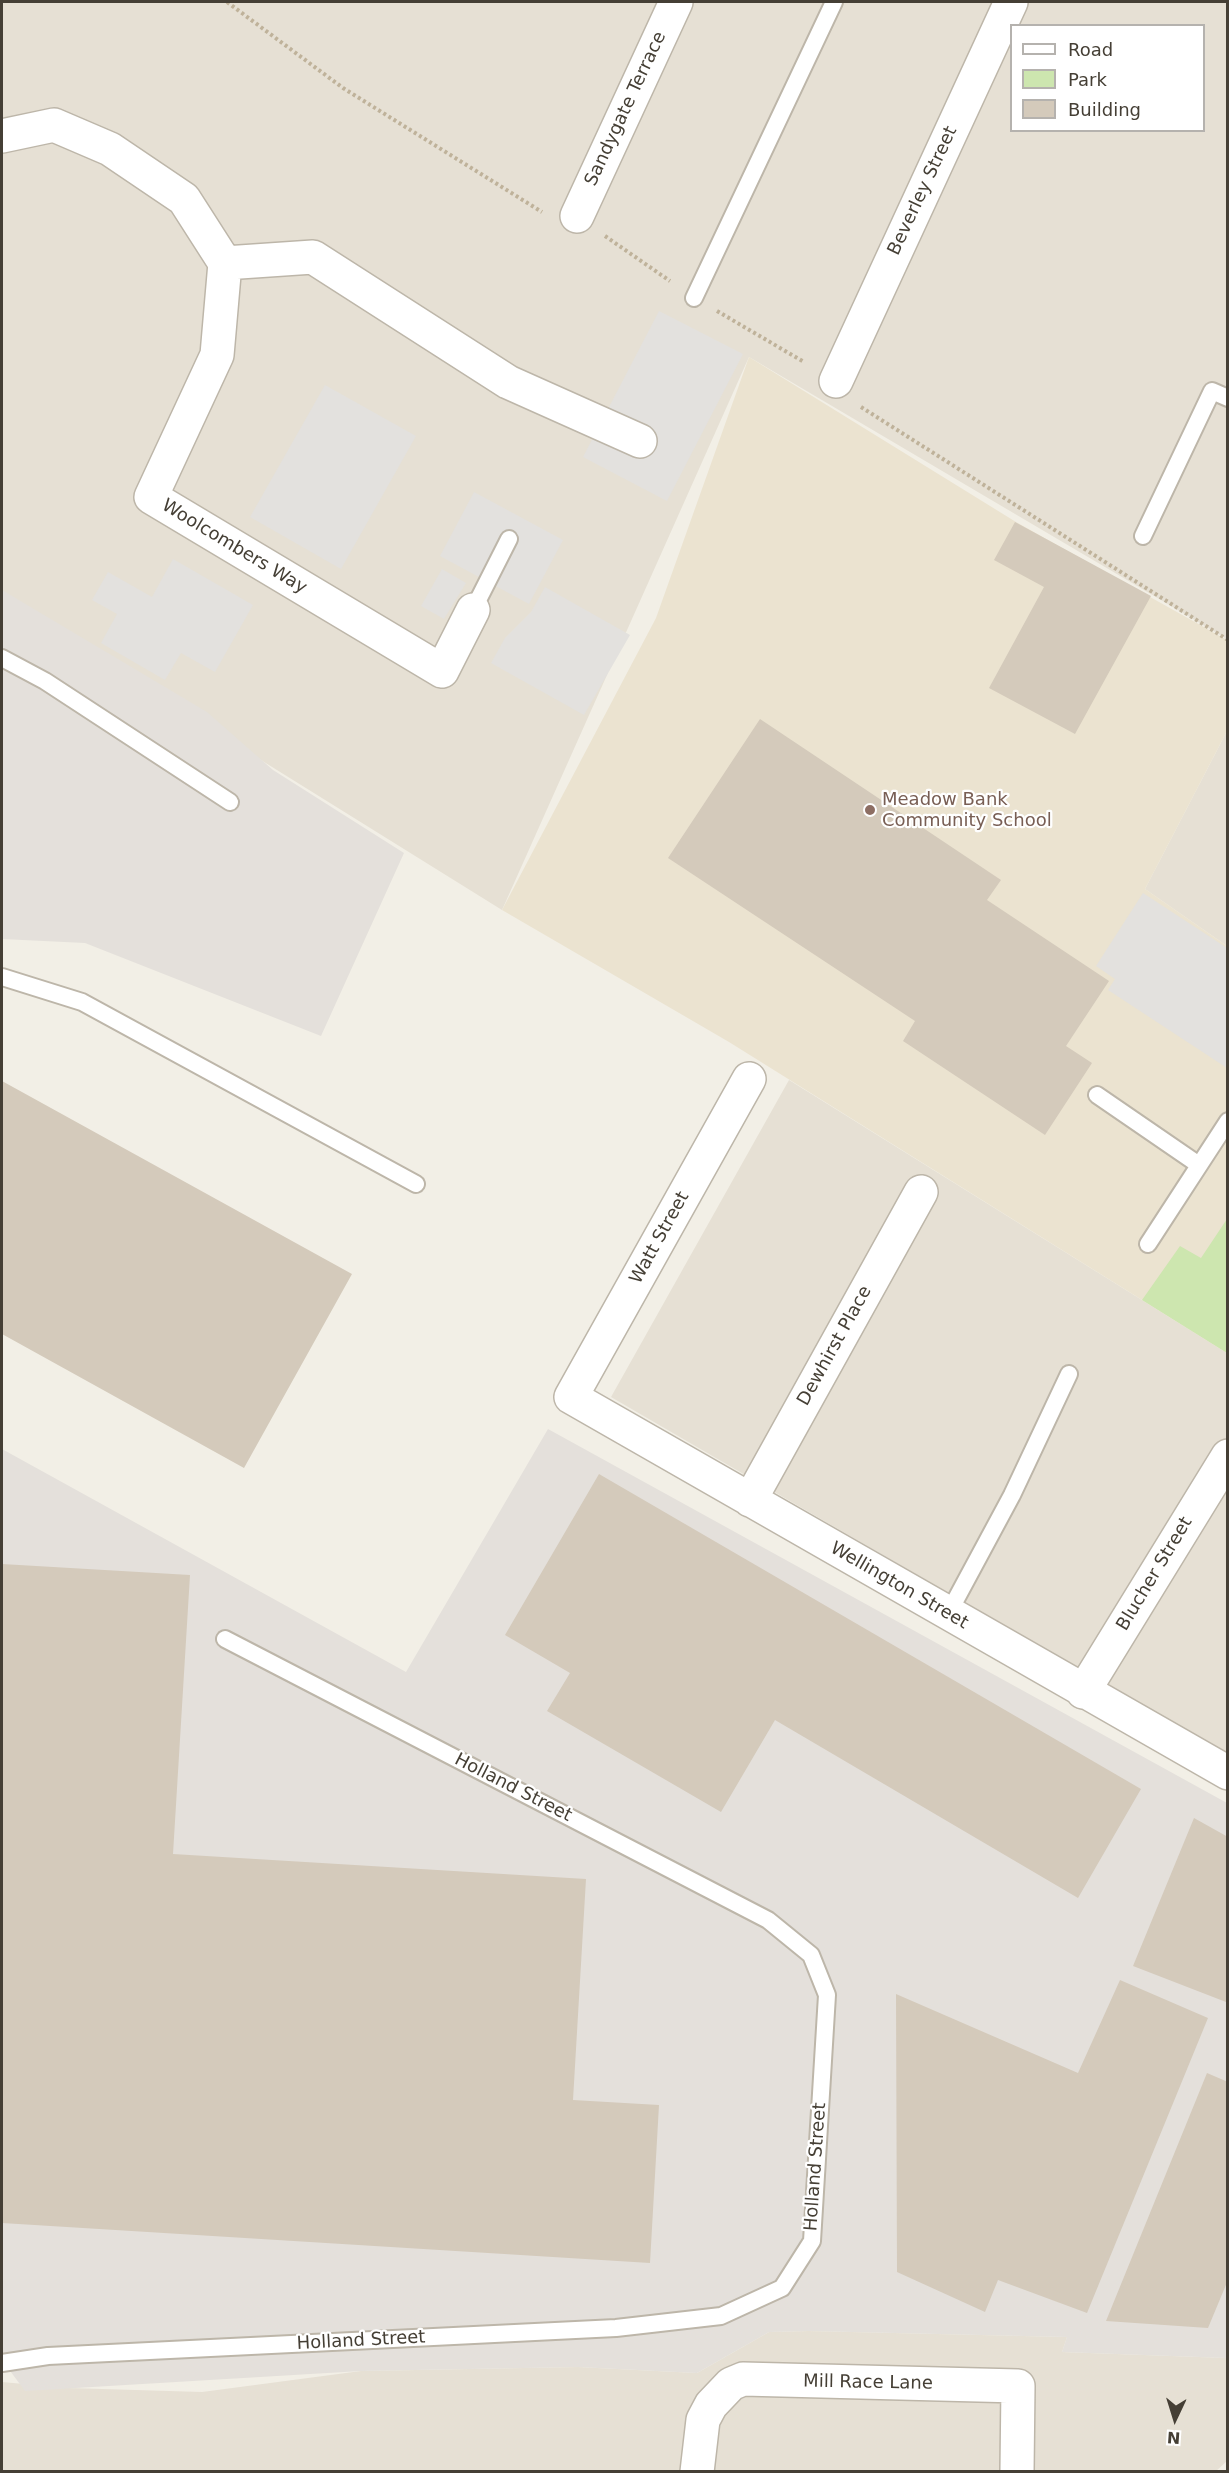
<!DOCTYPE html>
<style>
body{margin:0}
#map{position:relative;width:1229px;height:2473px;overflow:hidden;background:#f2efe6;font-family:"DejaVu Sans",sans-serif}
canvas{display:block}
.frame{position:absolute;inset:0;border:3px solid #453f35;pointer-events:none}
.legend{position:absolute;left:1010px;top:24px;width:195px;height:108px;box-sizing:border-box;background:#fff;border:2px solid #b5b2ae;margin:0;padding:8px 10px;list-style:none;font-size:18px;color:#453f35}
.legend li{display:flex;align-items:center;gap:12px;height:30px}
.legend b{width:30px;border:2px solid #b5b2ae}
.north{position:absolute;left:1145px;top:2389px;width:60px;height:60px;-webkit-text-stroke:4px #fff;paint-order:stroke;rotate:184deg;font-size:16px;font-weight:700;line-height:24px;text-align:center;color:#453f35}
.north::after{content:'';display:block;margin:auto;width:21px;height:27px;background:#453f35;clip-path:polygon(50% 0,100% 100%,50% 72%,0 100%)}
</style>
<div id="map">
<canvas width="1229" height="2473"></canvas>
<div class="frame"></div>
<ul class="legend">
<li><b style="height:8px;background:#fff"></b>Road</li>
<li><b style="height:16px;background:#cde6af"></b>Park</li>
<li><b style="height:16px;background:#d4cabb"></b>Building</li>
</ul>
<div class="north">N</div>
</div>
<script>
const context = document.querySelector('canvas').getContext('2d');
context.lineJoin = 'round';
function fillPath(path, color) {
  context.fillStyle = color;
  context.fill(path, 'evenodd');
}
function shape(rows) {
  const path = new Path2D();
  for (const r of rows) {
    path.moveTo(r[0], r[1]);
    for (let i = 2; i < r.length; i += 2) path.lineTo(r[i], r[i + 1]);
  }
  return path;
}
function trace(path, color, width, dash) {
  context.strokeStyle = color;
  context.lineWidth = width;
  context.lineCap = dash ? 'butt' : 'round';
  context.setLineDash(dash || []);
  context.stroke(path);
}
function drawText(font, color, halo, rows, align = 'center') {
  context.font = font + ' "DejaVu Sans",sans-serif';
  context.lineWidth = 4.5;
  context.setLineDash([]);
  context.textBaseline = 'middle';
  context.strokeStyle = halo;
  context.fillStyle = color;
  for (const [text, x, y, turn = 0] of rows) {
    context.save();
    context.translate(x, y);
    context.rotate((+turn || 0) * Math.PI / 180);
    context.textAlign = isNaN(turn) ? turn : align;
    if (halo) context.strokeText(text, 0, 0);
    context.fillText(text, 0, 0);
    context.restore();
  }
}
const residential = shape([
 [2,2,1227,2,1227,639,749,357,502,910,2,599],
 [1012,26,1204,26,1204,130,1012,130],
 [1227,731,1227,946,1145,889],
 [789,1080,1227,1353,1227,1755,611,1397],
 [809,2331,1067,2337,1062,2352,1227,2358,1227,2461,1215,2472,2,2471,2,2382,69,2388,202,2392,361,2371,578,2367,697,2373,769,2332]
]);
const industrial = shape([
 [2,590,207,712,273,770,404,853,321,1036,85,943,2,939],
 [548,1429,1227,1803,1227,2358,1062,2352,1067,2337,809,2331,769,2332,697,2373,578,2367,361,2371,25,2391,2,2360,2,1449,406,1672]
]);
const education = shape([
 [749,357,1016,522,1227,640,1227,731,1145,889,1227,946,1227,1353,729,1042,502,910,656,618]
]);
const green = shape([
 [1227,1219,1227,1353,1142,1300,1180,1246,1201,1258]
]);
const parking = shape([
 [659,311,743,354,667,501,583,457],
 [325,385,416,436,341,569,250,517],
 [474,492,563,540,529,604,440,556],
 [173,559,253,605,215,672,181,653,165,680,101,643,117,614,92,600,108,572,152,597],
 [442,569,466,583,444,619,421,606],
 [545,587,630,635,584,715,491,663,505,638,531,612],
 [1143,893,1227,948,1227,1068,1108,990,1115,979,1096,966]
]);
const building = shape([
 [1015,522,1151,596,1075,734,989,688,1044,587,994,560],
 [760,719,1001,880,987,900,1109,981,1066,1046,1092,1063,1045,1135,903,1041,915,1021,668,858],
 [2,1081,352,1274,244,1468,2,1334],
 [599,1474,1141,1789,1078,1898,775,1720,721,1812,547,1711,570,1673,505,1635],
 [2,1564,190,1575,173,1854,586,1879,573,2100,659,2105,650,2263,2,2223],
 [1194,1818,1228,1837,1226,2002,1133,1966],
 [1120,1980,1208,2018,1087,2313,998,2280,985,2312,897,2272,896,1994,1078,2073],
 [1207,2073,1228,2082,1228,2280,1208,2328,1106,2321]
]);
const path = shape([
 [227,2,343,88,542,212],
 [605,236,670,281],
 [717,311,804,362],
 [861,407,1228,640]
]);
const lane = shape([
 [694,298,834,2],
 [1143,536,1212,391,1228,398],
 [473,610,509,539],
 [2,658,45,681,230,802],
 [2,977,82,1002,416,1184],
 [1097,1095,1199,1165],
 [1148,1244,1228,1121],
 [948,1614,1012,1495,1069,1374],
 [2,2363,48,2356,616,2328,721,2316,782,2288,812,2241,827,1995,811,1955,768,1920,225,1639]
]);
const street = shape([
 [2,136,54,125,110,149,184,199,225,263,313,257,508,382,640,441],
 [577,216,676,2],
 [225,263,217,355,151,497,442,671,473,610],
 [836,381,1011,2],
 [749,1079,571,1397,1228,1773],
 [750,1500,921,1192],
 [1083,1692,1228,1456],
 [697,2472,703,2420,711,2405,731,2384,743,2379,1018,2386,1017,2471]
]);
const markers = [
 [870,810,6,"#8d6e63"]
];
const streetNames = [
 ["Sandygate Terrace",626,109,-65],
 ["Beverley Street",923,191,-65],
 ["Woolcombers Way",234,547,31],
 ["Watt Street",660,1238,-61],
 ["Dewhirst Place",835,1346,-61],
 ["Blucher Street",1155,1574,-59],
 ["Wellington Street",899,1586,30],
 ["Holland Street",513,1788,27],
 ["Holland Street",816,2167,-86],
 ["Holland Street",361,2341,-3],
 ["Mill Race Lane",868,2383,1]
];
const educationNames = [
 ["Meadow Bank",882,800],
 ["Community School",882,821]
];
fillPath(residential, '#e6e0d4');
fillPath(industrial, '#e4e0db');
fillPath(education, '#ebe3d0');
fillPath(green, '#cde6af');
fillPath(parking, '#e3e1de');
fillPath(building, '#d4cabb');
trace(lane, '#bdb6a9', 20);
trace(street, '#bdb6a9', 36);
trace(path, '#bfb29a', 4, [3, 3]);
trace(lane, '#fff', 16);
trace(street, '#fff', 33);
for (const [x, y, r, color] of markers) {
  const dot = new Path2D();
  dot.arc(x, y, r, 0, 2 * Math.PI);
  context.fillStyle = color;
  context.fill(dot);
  trace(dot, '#fff', 2);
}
drawText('18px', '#453f35', '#fff', streetNames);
drawText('18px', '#785e54', '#fff', educationNames, 'left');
</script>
